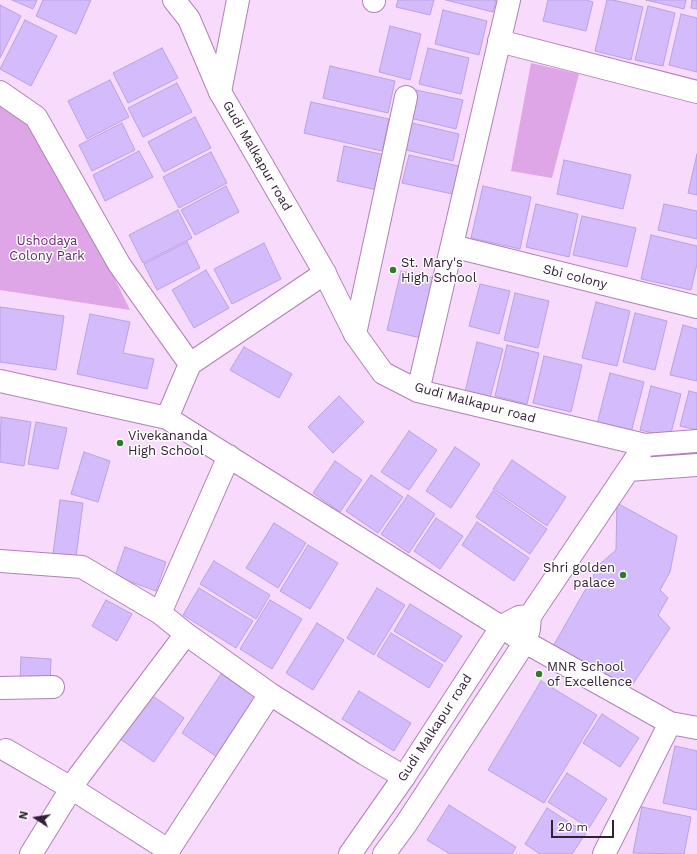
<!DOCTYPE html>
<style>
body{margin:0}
#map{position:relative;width:697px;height:854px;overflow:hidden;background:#f8dafc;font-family:"Work Sans",sans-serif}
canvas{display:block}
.north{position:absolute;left:16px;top:798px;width:40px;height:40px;-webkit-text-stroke:3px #fff;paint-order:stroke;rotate:282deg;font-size:11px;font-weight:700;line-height:16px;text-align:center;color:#332035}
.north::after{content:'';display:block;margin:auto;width:14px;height:18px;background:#332035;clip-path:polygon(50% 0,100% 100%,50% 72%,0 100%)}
.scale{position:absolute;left:551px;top:820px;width:63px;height:18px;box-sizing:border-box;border:2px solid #332035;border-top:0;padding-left:5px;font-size:12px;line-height:14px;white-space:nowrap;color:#332035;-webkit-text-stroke:3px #fff;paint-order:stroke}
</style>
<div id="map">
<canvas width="697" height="854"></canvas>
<div class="north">N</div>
<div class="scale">20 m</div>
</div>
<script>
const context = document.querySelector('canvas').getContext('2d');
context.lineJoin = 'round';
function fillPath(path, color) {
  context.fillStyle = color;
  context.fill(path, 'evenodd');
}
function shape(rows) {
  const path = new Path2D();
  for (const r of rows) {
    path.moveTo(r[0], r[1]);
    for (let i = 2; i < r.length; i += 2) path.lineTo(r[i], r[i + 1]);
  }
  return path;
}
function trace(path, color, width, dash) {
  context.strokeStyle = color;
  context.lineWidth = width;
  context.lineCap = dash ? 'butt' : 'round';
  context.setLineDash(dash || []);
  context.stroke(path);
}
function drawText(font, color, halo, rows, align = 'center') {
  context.font = font + ' "Work Sans",sans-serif';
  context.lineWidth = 3;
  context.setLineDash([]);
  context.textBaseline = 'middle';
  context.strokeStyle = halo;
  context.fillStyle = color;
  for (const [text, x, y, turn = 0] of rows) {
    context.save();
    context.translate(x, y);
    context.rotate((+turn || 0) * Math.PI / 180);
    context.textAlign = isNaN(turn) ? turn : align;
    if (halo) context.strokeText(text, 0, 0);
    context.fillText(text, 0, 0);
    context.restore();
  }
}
const green = shape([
 [531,63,579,74,552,178,511,171],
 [0,94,36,116,130,310,0,290]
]);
const building = shape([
 [12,0,37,0,33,9,12,0],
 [43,0,91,0,76,34,36,16,43,0],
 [398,0,434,0,430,15,396,7,398,0],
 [446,0,496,0,493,12,446,0],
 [548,0,586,0,593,2,586,31,543,21,548,0],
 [607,0,613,0,643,7,631,60,595,51,607,0],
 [646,0,686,0,684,9,646,0],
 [692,0,697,0,697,9,691,8,692,0],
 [0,5,21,16,0,58,0,5],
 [648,6,675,13,663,66,635,60,648,6],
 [443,10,487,21,479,55,435,44,443,10],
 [681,14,697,18,697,72,669,65,681,14],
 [25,20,57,36,31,86,0,69,25,20],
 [390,26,421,34,410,80,379,72,390,26],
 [162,48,178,78,128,103,113,73,162,48],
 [428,48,469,58,461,94,419,84,428,48],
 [330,66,395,81,388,113,323,98,330,66],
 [110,80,129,117,87,139,68,101,110,80],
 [177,83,192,112,143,137,128,108,177,83],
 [416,90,463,100,456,129,410,118,416,90],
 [311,102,389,119,382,151,304,133,311,102],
 [195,117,211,148,164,172,148,142,195,117],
 [408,122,459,134,453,161,402,149,408,122],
 [122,123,135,150,92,171,79,145,122,123],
 [344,146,385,155,377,190,337,181,344,146],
 [139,151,153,177,105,201,93,175,139,151],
 [211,152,227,183,179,208,163,177,211,152],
 [697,154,697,195,688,193,697,154],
 [409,155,463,167,457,195,402,183,409,155],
 [564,160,631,175,623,209,557,194,564,160],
 [226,186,239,212,195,235,181,210,226,186],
 [483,186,531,197,520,249,471,238,483,186],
 [536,204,578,214,569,257,526,247,536,204],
 [664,204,697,211,697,239,658,230,664,204],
 [178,210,192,238,143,263,129,235,178,210],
 [582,216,636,228,627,267,573,255,582,216],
 [651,235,697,246,697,264,691,290,641,279,651,235],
 [187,242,200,268,157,290,144,264,187,242],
 [264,243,281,279,232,304,214,269,264,243],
 [206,270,229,308,194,328,172,290,206,270],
 [401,271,439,279,425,339,387,330,401,271],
 [480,284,510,291,499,334,469,326,480,284],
 [515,293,549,301,538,348,504,340,515,293],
 [596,302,630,311,617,366,582,358,596,302],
 [0,307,64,316,56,370,0,362,0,307],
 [635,313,667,321,655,370,623,362,635,313],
 [90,314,130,322,123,353,154,359,147,389,77,374,90,314],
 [683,325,697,329,697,381,670,375,683,325],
 [477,342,503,349,490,398,465,392,477,342],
 [507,345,539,353,527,404,495,396,507,345],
 [244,347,292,374,279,398,230,370,244,347],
 [544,356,582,365,571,412,533,403,544,356],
 [610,373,644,382,631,433,597,424,610,373],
 [651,386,681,394,670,437,640,430,651,386],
 [689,391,697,393,697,430,680,426,689,391],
 [339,396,364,422,333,453,308,427,339,396],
 [1,417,31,422,24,466,0,462,1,417],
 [36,422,67,428,58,469,28,464,36,422],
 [409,431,437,450,409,490,381,472,409,431],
 [455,447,480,464,451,508,426,491,455,447],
 [84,452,110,461,98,502,71,494,84,452],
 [512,460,566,497,547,526,493,489,512,460],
 [335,461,362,480,340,512,313,493,335,461],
 [371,475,403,497,378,533,346,511,371,475],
 [493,491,547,529,530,554,476,517,493,491],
 [408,495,435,514,409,553,381,534,408,495],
 [60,500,83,503,75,565,52,562,60,500],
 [617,503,677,536,670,572,660,590,668,598,658,615,670,628,629,690,552,648,600,564,616,550,617,503],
 [436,518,463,536,440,569,414,551,436,518],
 [477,522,529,558,514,581,462,545,477,522],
 [274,523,306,543,278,588,246,568,274,523],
 [308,545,338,563,310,609,280,591,308,545],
 [125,547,166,562,156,591,115,576,125,547],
 [214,561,270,595,256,619,200,584,214,561],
 [199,588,253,621,236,648,183,615,199,588],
 [377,588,405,605,374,655,347,638,377,588],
 [106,600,132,614,117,641,92,626,106,600],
 [270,600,302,619,272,669,240,649,270,600],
 [410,604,462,636,445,662,394,631,410,604],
 [317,623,344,640,313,690,286,673,317,623],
 [391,633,443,665,429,688,377,656,391,633],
 [21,657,51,659,50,683,20,681,21,657],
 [221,674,259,699,220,759,182,733,221,674],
 [541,681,597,715,544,803,488,770,541,681],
 [359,691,411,723,394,751,342,719,359,691],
 [150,694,184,718,154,762,120,739,150,694],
 [602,714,639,738,620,767,583,743,602,714],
 [675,746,697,751,697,810,663,803,675,746],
 [567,773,607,799,589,828,548,802,567,773],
 [449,805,516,847,512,854,450,854,427,840,449,805],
 [642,807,691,817,684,854,633,853,642,807],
 [547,808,586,833,572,854,540,854,525,844,547,808]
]);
const street = shape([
 [374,1,374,0],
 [499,41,697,92],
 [0,92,36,117,119,264,190,364],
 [220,92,238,0],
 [452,246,697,307],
 [355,334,406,97],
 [0,381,167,418,525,642,670,723,697,728],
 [418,391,509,0],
 [167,418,190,364,325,273],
 [0,561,82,567,160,613,186,634,270,694,365,754,404,777],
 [160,613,229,456],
 [0,688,53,687],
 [6,750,71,788,168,850],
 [31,854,79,776,186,634],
 [166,854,270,694],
 [604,854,670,723]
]);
const secondary = shape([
 [174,0,189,19,220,92,322,268,355,334,383,373,418,391,645,445,697,441],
 [628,470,697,465],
 [350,854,404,777,502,626,519,617,530,616],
 [384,854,406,824,525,642,529,629,530,616,645,445]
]);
const markers = [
 [393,270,4,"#2d7c26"],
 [120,443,4,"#2d7c26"],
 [623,575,4,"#2d7c26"],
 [539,674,4,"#2d7c26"]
];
const streetNames = [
 ["Gudi Malkapur road",257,156,60],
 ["Sbi colony",575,277,14],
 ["Gudi Malkapur road",475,403,15],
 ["Gudi Malkapur road",435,728,-57]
];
const parkNames = [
 ["Ushodaya",47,241],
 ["Colony Park",47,256]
];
const poiNames = [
 ["St. Mary's",401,263],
 ["High School",401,278],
 ["Vivekananda",128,436],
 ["High School",128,451],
 ["Shri golden",615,568,"right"],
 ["palace",615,583,"right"],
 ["MNR School",547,667],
 ["of Excellence",547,682]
];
fillPath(green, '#dea6e7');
fillPath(building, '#d4bbfc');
trace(building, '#baa1e1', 1);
trace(street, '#b081b7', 24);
trace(secondary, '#b081b7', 24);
trace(street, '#fff', 22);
trace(secondary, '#fff', 22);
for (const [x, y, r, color] of markers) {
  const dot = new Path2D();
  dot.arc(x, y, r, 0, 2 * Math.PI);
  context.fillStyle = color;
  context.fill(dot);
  trace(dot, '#fff', 1.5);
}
drawText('13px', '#332035', '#fff', streetNames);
drawText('13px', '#6c2577', '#fff', parkNames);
drawText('13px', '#332035', '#fff', poiNames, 'left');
</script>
